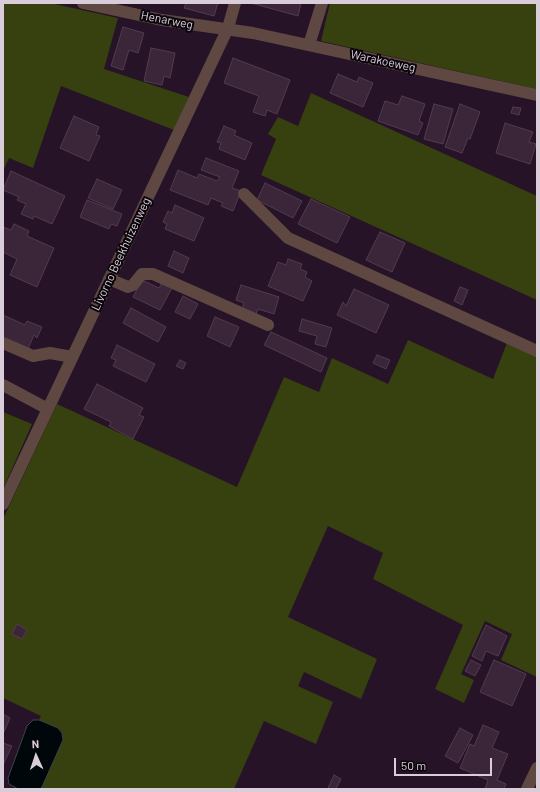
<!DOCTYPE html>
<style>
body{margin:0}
#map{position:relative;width:540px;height:792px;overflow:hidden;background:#261327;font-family:Barlow,sans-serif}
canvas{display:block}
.frame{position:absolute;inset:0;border:4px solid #dacdda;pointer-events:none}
.north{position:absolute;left:16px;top:736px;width:40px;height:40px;-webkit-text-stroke:3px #0a040b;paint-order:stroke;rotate:357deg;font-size:11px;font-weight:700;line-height:16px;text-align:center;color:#dacdda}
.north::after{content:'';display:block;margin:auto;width:14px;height:18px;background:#dacdda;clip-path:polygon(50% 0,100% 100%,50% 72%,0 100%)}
.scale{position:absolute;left:394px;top:758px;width:98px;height:18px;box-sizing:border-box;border:2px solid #dacdda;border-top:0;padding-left:5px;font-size:12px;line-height:14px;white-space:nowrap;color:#dacdda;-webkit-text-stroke:3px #0a040b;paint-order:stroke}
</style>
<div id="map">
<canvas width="540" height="792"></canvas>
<div class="frame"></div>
<div class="north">N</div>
<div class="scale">50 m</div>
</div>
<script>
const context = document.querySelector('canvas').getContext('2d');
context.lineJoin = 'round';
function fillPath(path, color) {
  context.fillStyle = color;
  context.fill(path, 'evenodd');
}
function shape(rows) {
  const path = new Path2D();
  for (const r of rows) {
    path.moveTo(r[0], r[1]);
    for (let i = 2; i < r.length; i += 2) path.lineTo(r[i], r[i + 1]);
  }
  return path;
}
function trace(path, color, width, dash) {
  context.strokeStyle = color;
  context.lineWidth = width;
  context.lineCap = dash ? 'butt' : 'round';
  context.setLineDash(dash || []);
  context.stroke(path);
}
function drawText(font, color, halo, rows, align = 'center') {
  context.font = font + ' Barlow,sans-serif';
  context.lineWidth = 4;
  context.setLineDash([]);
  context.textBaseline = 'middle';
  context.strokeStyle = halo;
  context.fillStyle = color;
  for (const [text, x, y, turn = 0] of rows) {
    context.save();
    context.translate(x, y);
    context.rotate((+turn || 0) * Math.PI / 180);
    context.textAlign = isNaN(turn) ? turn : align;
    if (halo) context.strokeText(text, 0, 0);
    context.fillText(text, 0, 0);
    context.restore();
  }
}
const green = shape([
 [3,3,50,3,118,18,104,69,189,97,174,130,61,86,33,168,9,158,3,171],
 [330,3,537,3,537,89,321,41],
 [311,93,537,196,537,300,261,175,276,139,268,134,278,117,298,126],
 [408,340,493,379,507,343,537,357,537,677,501,660,512,634,485,621,461,674,474,680,464,703,435,689,463,625,373,579,383,553,328,526,288,617,377,659,361,699,304,672,298,686,333,702,316,744,264,721,234,789,40,789,63,740,62,733,58,728,39,720,41,716,3,698,3,519,57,404,237,487,284,377,319,392,332,358,388,384],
 [3,412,32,424,4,487,3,487]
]);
const water = shape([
 [33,720,39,720,58,728,62,733,63,740,42,787,40,789,18,789,9,784,8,778,27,726,33,720]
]);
const building = shape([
 [186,3,218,3,214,16,184,8,186,3],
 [251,3,301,3,298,16,251,3],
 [123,27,144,33,138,53,129,50,123,70,111,66,123,27],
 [151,48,175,53,170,78,164,76,162,85,144,81,151,48],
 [233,58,290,80,277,114,267,110,265,116,253,112,259,96,224,83,233,58],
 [338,74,357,82,359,77,373,83,363,107,330,93,338,74],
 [402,96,425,104,419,121,423,123,418,135,378,121,385,101,398,105,402,96],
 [434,104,453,109,443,144,424,139,434,104],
 [460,104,480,112,470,139,468,138,462,153,445,147,460,104],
 [513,107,521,108,519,115,511,113,513,107],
 [74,116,99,127,96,135,100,136,89,161,60,148,74,116],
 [505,123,533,132,529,142,536,144,530,164,496,153,505,123],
 [224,126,236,131,234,135,252,143,245,160,219,149,221,143,217,142,224,126],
 [206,158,239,171,232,188,241,191,233,211,221,206,223,203,211,198,208,205,170,190,178,170,197,178,199,174,217,181,220,177,201,170,206,158],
 [11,171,65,196,52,224,34,216,33,219,21,214,26,204,17,200,19,197,3,190,11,171],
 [97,179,122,190,113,209,88,198,97,179],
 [265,183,302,201,293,218,257,200,265,183],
 [311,199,350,217,337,243,298,224,311,199],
 [87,200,122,214,117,226,111,224,109,229,80,217,87,200],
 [175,205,204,218,194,241,165,229,167,224,163,222,168,211,172,213,175,205],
 [14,224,29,231,27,236,54,248,37,287,10,275,17,259,3,252,3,227,11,230,14,224],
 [380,232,405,243,392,272,366,260,380,232],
 [174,251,189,258,183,273,168,266,174,251],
 [288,259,302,264,300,269,307,272,305,277,312,281,303,301,268,286,278,262,286,265,288,259],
 [142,280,159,288,163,281,173,286,160,310,133,297,142,280],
 [241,285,279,297,274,314,258,309,256,314,242,309,244,303,236,300,241,285],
 [460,287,468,290,462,305,454,301,460,287],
 [354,289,389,305,376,333,337,315,343,302,346,306,354,289],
 [183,296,198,304,190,319,175,312,183,296],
 [131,308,166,327,158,342,123,323,131,308],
 [3,315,25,325,27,321,42,327,37,338,34,335,27,351,3,340,3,315],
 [215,317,239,327,230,347,207,336,215,317],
 [302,319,332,328,326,347,315,344,317,336,299,331,302,319],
 [271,332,327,358,321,372,264,345,271,332],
 [117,345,155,364,146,382,113,366,116,360,111,358,117,345],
 [377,355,390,360,386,369,373,363,377,355],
 [180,360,186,363,183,369,176,366,180,360],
 [97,384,143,408,139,415,144,417,133,439,109,426,111,422,84,409,97,384],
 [17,624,27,630,22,639,12,634,17,624],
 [486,625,507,636,498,656,486,651,482,661,472,656,486,625],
 [471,660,481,665,475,676,465,671,471,660],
 [494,660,526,674,512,706,480,692,494,660],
 [3,714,10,718,3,734,3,714],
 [483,725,499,732,492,748,508,754,497,780,506,784,504,789,485,789,488,780,460,768,470,744,474,746,483,725],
 [460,728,473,735,458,763,445,756,460,728],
 [3,743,12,746,3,765,3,743],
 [334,775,341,779,336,789,330,789,328,788,334,775]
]);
const minor = shape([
 [83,3,162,20,253,33,537,95],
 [309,45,322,3],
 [244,194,288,238,537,351],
 [109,279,128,287,133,285,142,274,153,274,268,325],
 [3,343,33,356,50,353,72,357],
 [3,385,48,409],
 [3,504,228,28,235,3],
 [527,789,537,768]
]);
const streetNames = [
 ["Henarweg",167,20,11],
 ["Warakoeweg",383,61,12],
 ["Livorno Beekhuizenweg",121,254,-65]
];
fillPath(green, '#37400f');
fillPath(water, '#00070b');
trace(water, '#414249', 1);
fillPath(building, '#3b2539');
trace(building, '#523b50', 1);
trace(minor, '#5f4842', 12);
drawText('12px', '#dacdda', '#0a040b', streetNames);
</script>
